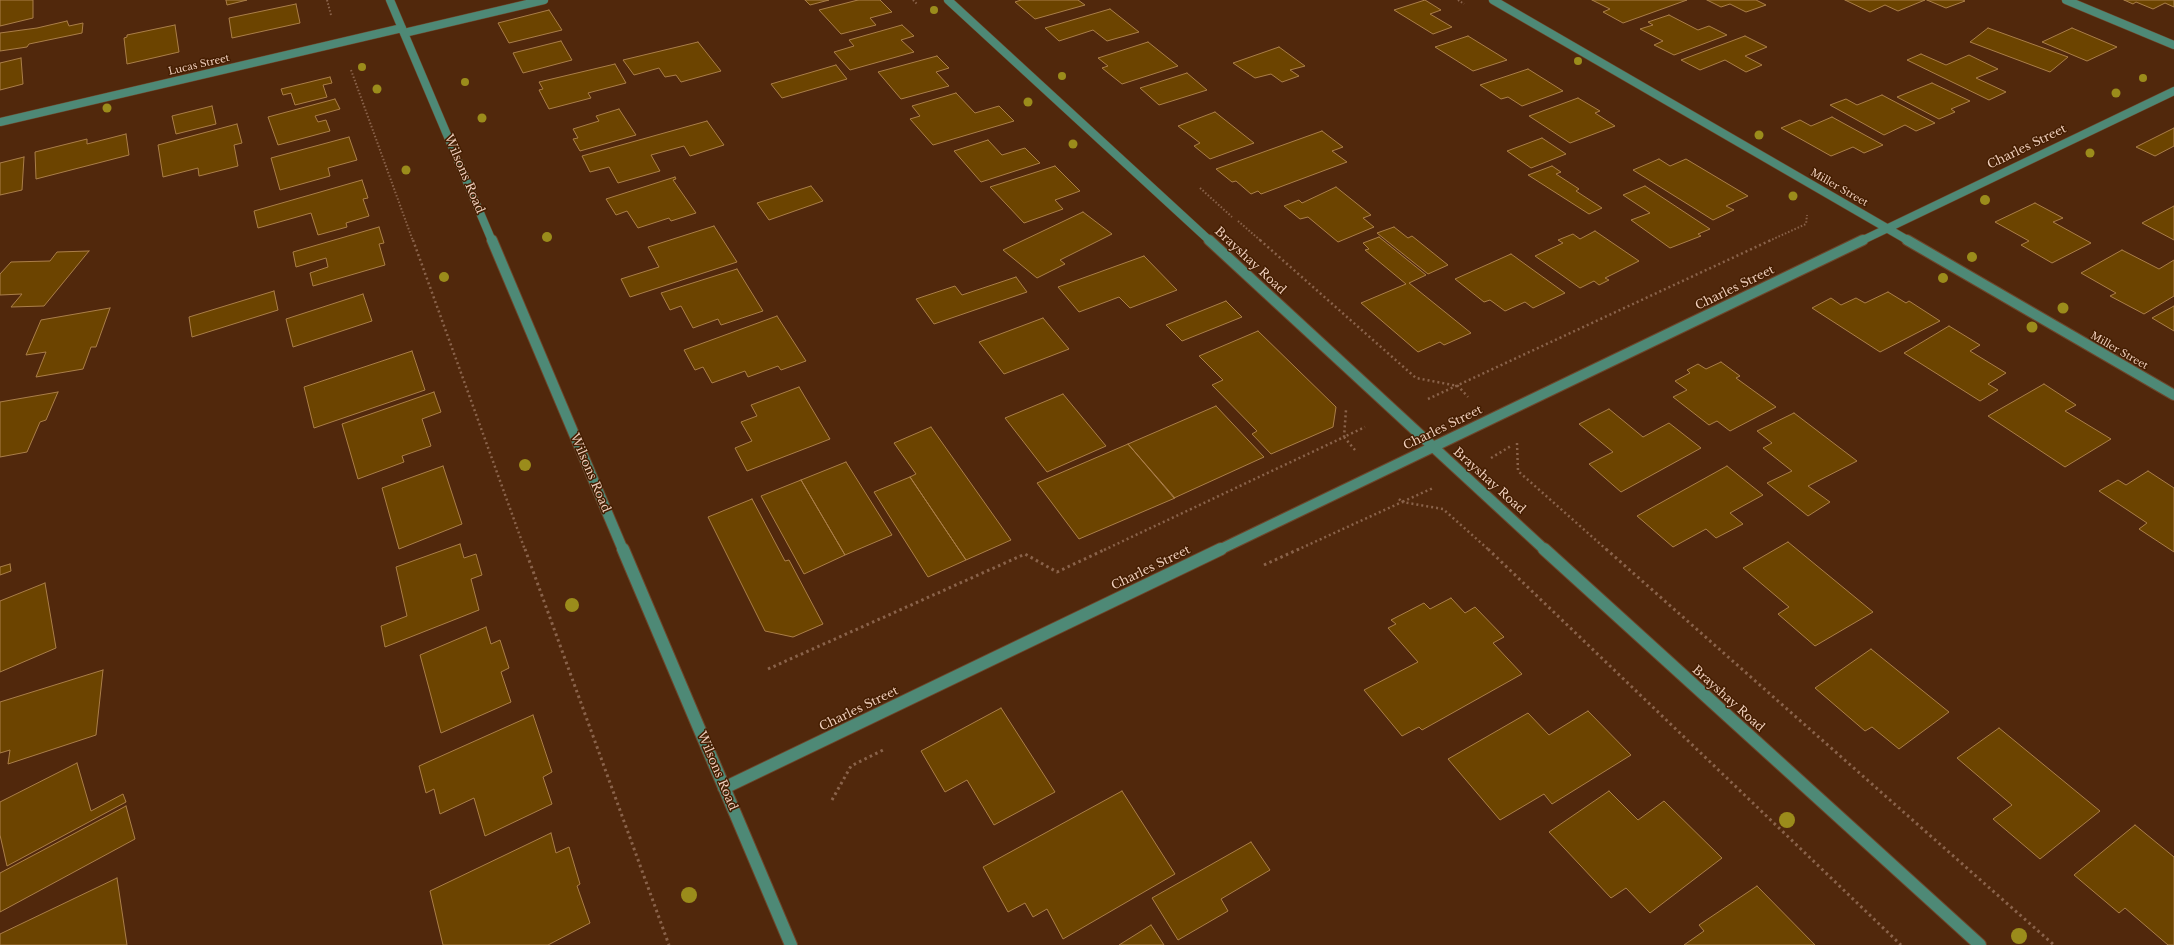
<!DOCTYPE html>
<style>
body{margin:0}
canvas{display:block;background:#51280c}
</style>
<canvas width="2174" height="945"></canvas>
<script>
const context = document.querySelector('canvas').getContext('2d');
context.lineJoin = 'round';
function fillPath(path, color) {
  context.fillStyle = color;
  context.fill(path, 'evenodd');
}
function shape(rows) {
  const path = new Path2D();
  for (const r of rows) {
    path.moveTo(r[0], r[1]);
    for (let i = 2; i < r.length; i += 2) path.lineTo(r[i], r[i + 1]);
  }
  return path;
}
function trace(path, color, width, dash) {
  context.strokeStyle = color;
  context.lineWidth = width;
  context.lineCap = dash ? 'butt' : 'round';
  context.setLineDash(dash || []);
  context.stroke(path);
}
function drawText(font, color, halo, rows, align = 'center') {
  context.font = font + ' "Libre Baskerville",serif';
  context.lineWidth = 3;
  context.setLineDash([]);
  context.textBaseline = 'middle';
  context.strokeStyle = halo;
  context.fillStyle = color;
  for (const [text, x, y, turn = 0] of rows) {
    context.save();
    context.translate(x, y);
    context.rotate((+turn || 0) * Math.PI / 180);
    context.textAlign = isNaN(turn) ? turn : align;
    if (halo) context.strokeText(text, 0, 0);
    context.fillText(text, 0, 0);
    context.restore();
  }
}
const building = shape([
 [0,0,33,0,33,18,0,26,0,0],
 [226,0,247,0,227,5,226,0],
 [805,0,829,0,810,5,805,0],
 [858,0,880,0,892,12,870,18,876,25,841,34,819,10,858,0],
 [1021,0,1078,0,1085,5,1035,19,1015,2,1021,0],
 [1425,0,1441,10,1430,14,1452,27,1433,34,1394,10,1425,0],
 [1592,0,1687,0,1623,23,1603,12,1610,9,1592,0],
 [1707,0,1756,0,1766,5,1746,12,1730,4,1721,7,1707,0],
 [1845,0,1925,0,1898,11,1885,5,1870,12,1845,0],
 [1927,0,1963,0,1965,1,1946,8,1927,0],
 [2124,0,2174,0,2174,7,2165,3,2153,9,2136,2,2133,4,2124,0],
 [296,4,300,23,232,38,229,18,296,4],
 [1110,9,1139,32,1107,41,1093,30,1059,41,1045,28,1110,9],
 [549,10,562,30,509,43,498,23,549,10],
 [1669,15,1698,30,1709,26,1727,35,1674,55,1654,45,1663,41,1640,29,1653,25,1648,22,1669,15],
 [67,21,69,26,83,23,82,33,29,44,27,47,0,51,0,33,37,28,67,21],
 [175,25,179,52,127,64,124,38,127,37,127,35,175,25],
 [902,25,914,36,901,40,914,52,850,70,834,52,854,46,849,40,902,25],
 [1988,28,2068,57,2050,72,1970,42,1988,28],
 [2072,28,2117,47,2087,61,2042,42,2072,28],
 [1468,36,1507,60,1473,71,1435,47,1468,36],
 [1745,36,1767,47,1745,56,1762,65,1746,72,1725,60,1700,70,1681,60,1745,36],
 [561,41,572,60,523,73,513,53,561,41],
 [698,42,721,71,681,82,676,75,665,77,659,68,634,75,623,60,698,42],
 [1148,42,1178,66,1122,84,1102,68,1108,66,1098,58,1148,42],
 [1279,47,1305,66,1290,70,1299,76,1282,82,1271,74,1255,78,1233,63,1279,47],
 [1921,54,1946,65,1969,55,1998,69,1976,78,2006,92,1989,100,1907,60,1921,54],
 [937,56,949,68,936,72,949,86,901,99,878,72,937,56],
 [21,58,23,84,0,90,0,63,21,58],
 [615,64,626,83,588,93,591,98,549,109,539,90,543,89,539,82,615,64],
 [836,65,847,79,782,98,771,84,836,65],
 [1528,69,1563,91,1522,106,1508,97,1501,99,1480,85,1528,69],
 [1187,73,1207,90,1159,105,1140,88,1187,73],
 [330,77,332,83,323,85,327,97,295,105,291,93,283,95,281,89,330,77],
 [1932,83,1970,101,1951,109,1955,112,1939,119,1897,97,1932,83],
 [956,93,975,113,999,106,1014,121,933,145,910,119,920,116,912,106,956,93],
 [1882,95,1935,123,1916,131,1905,125,1884,135,1830,105,1846,99,1857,105,1882,95],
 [1578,98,1600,111,1595,113,1615,126,1570,143,1529,116,1578,98],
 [335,99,340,109,315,116,318,122,326,120,330,131,278,145,268,117,335,99],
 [212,106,216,124,176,134,172,116,212,106],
 [619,109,636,135,580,151,573,139,578,138,573,129,599,121,596,116,619,109],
 [1215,112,1254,143,1210,159,1194,146,1200,143,1178,126,1215,112],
 [1832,117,1883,145,1864,153,1853,147,1831,156,1781,128,1800,120,1811,126,1832,117],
 [707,121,724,145,690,156,684,146,651,155,660,171,618,183,609,167,590,172,582,156,707,121],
 [237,124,242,143,234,145,238,166,199,176,198,168,163,177,158,145,237,124],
 [2174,128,2174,146,2155,156,2136,147,2174,128],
 [1322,131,1343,147,1332,151,1347,162,1261,194,1258,191,1251,194,1236,181,1232,182,1216,169,1322,131],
 [126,134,129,155,36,179,35,152,87,139,87,144,126,134],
 [349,137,357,160,328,168,330,176,280,190,271,158,349,137],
 [1542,138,1566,154,1531,168,1507,151,1542,138],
 [988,140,1002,155,1025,148,1040,163,981,182,954,151,988,140],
 [24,157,22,190,0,195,0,163,24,157],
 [1659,159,1670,166,1686,159,1748,196,1726,206,1734,210,1713,220,1633,170,1659,159],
 [1055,166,1080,191,1055,200,1063,209,1024,223,990,187,1055,166],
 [1552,166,1561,172,1556,174,1579,189,1576,191,1602,208,1589,214,1528,175,1552,166],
 [675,177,676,179,673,180,696,213,671,221,669,218,638,228,627,211,616,215,606,199,675,177],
 [362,180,368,198,363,199,369,216,346,223,347,227,318,235,311,213,258,228,254,211,362,180],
 [811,186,823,201,769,220,757,203,811,186],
 [1645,186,1710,229,1698,234,1701,236,1670,248,1631,220,1650,213,1623,195,1645,186],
 [1336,187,1371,215,1363,218,1374,227,1338,242,1308,217,1300,219,1284,206,1299,200,1302,203,1336,187],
 [2035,203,2063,218,2053,222,2091,243,2052,263,2021,245,2029,241,1995,222,2035,203],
 [2174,206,2174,240,2142,223,2174,206],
 [1083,212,1112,234,1060,260,1065,264,1037,278,1003,250,1083,212],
 [714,226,737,262,630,297,621,279,659,267,648,247,714,226],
 [379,227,384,243,379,244,385,265,313,286,310,273,328,267,326,258,296,267,293,252,379,227],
 [1394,227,1408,238,1412,236,1448,265,1428,274,1377,233,1394,227],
 [1595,231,1639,261,1605,278,1609,280,1599,285,1594,281,1580,288,1535,256,1563,243,1558,240,1573,234,1580,239,1595,231],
 [1379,237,1426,275,1409,283,1471,333,1444,345,1440,342,1418,352,1361,303,1406,284,1365,250,1369,249,1363,243,1379,237],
 [2122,250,2159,269,2174,260,2174,296,2144,314,2110,296,2116,293,2081,273,2122,250],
 [89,251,44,306,11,307,22,294,0,295,0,274,11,262,50,261,57,252,89,251],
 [1511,254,1565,293,1533,308,1525,302,1505,311,1490,300,1484,302,1455,279,1511,254],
 [1144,256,1177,290,1130,308,1119,297,1079,312,1058,287,1144,256],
 [737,269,763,311,721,325,718,319,693,328,681,306,670,310,661,293,737,269],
 [1016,277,1027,292,934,324,916,299,955,286,962,295,1016,277],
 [274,291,278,310,192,337,189,317,274,291],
 [1888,292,1906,303,1909,301,1940,321,1880,352,1812,308,1831,298,1841,305,1856,298,1865,303,1888,292],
 [363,294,372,321,293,347,286,319,363,294],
 [1226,301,1242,317,1182,341,1166,325,1226,301],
 [2174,306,2174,331,2152,318,2174,306],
 [110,308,96,347,91,347,83,369,36,377,46,352,26,355,41,320,110,308],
 [777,316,806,361,781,370,778,366,748,377,745,371,712,383,703,367,695,370,684,350,777,316],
 [1043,318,1069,349,1004,374,979,342,1043,318],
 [1949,326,1980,345,1970,351,2006,373,1988,384,1998,390,1980,401,1904,353,1949,326],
 [1258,331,1336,407,1333,427,1271,454,1252,434,1257,431,1212,385,1223,380,1199,356,1258,331],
 [412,351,425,390,314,428,304,387,412,351],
 [1721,362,1740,376,1736,378,1776,407,1730,431,1717,421,1709,425,1673,397,1687,390,1675,381,1690,373,1687,370,1698,364,1706,369,1721,362],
 [2044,384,2076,405,2065,411,2111,439,2065,467,1988,416,2044,384],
 [799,387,830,439,747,471,735,448,752,441,741,422,757,416,751,405,799,387],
 [58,392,46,420,40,422,27,452,0,457,0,402,58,392],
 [434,392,441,412,422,419,431,446,402,456,404,462,358,479,342,424,434,392],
 [1063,394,1106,446,1047,472,1005,418,1063,394],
 [1216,406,1264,457,1174,498,1128,444,1216,406],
 [1609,409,1643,437,1669,423,1701,448,1621,492,1589,464,1613,452,1579,424,1609,409],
 [1794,413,1857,461,1808,486,1830,502,1808,516,1767,483,1792,471,1763,448,1772,443,1757,431,1794,413],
 [931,427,1011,540,966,560,910,477,916,474,894,443,931,427],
 [1128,444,1175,498,1079,539,1037,483,1128,444],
 [846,462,892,535,845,555,801,480,846,462],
 [443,466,462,524,399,549,382,488,443,466],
 [1727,466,1763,495,1730,513,1743,524,1716,538,1706,529,1673,547,1637,516,1727,466],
 [2148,471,2174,488,2174,552,2139,529,2147,523,2099,491,2118,480,2126,485,2148,471],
 [910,477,966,560,928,577,874,492,910,477],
 [801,480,845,555,804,574,761,496,801,480],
 [752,499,785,561,789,560,823,624,793,637,765,631,708,517,752,499],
 [1788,542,1873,612,1815,646,1778,614,1789,607,1743,568,1788,542],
 [460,544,464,558,476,554,482,575,471,579,479,610,385,647,381,626,407,616,396,567,460,544],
 [10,564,11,571,0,575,0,567,10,564],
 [45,583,56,648,0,672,0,601,45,583],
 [1451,598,1465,613,1475,607,1504,637,1493,643,1522,674,1422,730,1419,727,1402,736,1364,690,1418,662,1388,628,1396,624,1391,620,1424,603,1430,609,1451,598],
 [486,627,491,644,500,640,509,668,501,672,511,702,441,733,420,655,486,627],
 [1871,649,1949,712,1899,749,1872,727,1865,731,1815,688,1871,649],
 [103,670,96,735,8,764,10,750,0,753,0,702,103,670],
 [1001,708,1055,792,994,825,967,780,945,792,921,751,1001,708],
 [1588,711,1631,755,1552,804,1544,794,1500,820,1448,759,1528,713,1549,735,1588,711],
 [533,715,552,772,543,777,552,804,485,836,474,798,440,814,434,789,426,793,419,766,533,715],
 [1999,728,2100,811,2040,859,1993,819,2012,805,1957,758,1999,728],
 [77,763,91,811,123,794,126,802,7,866,0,835,0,802,77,763],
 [1122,791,1175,874,1063,939,1047,909,1033,917,1025,903,1008,912,983,867,1122,791],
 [1609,791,1638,820,1664,801,1722,858,1650,913,1626,888,1611,898,1549,832,1609,791],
 [126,806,135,839,0,912,0,873,126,806],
 [2135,825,2174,857,2174,945,2168,945,2125,908,2119,913,2074,875,2135,825],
 [551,833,556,853,569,847,580,884,577,886,590,923,548,945,443,945,430,891,551,833],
 [1251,842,1270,870,1221,899,1228,911,1178,940,1152,898,1251,842],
 [117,878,127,945,0,945,0,934,117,878],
 [1757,886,1815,945,1684,945,1704,931,1699,925,1757,886],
 [1151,925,1164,945,1119,945,1151,925]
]);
const pathFar2 = shape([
 [327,0,331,15],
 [913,0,918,5],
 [1458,0,1464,4],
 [351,70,413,241],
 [1200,188,1232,217],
 [1238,221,1261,241],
 [1769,241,1806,224,1807,215]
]);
const pathFar1 = shape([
 [413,240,525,550],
 [1260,240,1416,378,1458,386,1468,397],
 [1428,399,1771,240],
 [1517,443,1518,471,1607,550],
 [1355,450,1344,437,1365,427],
 [1491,458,1511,446],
 [1399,499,1402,502,1433,488],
 [1104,550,1344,437,1346,410],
 [1297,550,1402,502,1443,509,1489,550]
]);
const path = shape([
 [525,549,669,945],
 [1488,549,1901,945],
 [1606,549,2054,945],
 [1264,565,1299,549],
 [768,669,1025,554,1057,572,1106,549],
 [832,800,851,766,885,749]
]);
const minorFar2 = shape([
 [390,0,492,241],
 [948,0,1210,241],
 [1493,0,1909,241],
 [2066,0,2174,45],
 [404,33,544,0],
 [0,122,402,28],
 [1861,241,2174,91]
]);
const minorFar1 = shape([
 [492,240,623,550],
 [1209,240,1545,550],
 [1907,240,2174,395],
 [1219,550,1863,240]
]);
const minor = shape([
 [623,549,791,945],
 [1544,549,1980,945],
 [724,788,1221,549]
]);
const trees = [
 [934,10,4],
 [1578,61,4],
 [362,67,4],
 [1062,76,4],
 [2143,78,4],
 [465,82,4],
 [377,89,4.5],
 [2116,93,4.5],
 [1028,102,4.5],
 [107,108,4.5],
 [482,118,4.5],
 [1759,135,4.5],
 [1073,144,4.5],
 [2090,153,4.5],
 [406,170,4.5],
 [1793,196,4.5],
 [1985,200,5],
 [547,237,5],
 [1972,257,5],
 [444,277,5],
 [1943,278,5],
 [2063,308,5.5],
 [2032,327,5.5],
 [525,465,6],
 [572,605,7],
 [1787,820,8],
 [689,895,8],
 [2019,936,8]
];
const farStreetnames = [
 ["Lucas Street",199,65,-13],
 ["Miller Street",1839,188,30],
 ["Miller Street",2119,351,30]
];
const streetNames = [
 ["Charles Street",2027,147,-26],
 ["Wilsons Road",464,174,67],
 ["Brayshay Road",1250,261,43],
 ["Charles Street",1735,288,-26],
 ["Charles Street",1443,428,-26],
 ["Wilsons Road",590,473,67],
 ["Brayshay Road",1489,481,42],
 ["Charles Street",1151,568,-26],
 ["Brayshay Road",1728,699,42],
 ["Charles Street",859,709,-26],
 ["Wilsons Road",717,771,67]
];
fillPath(building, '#6c4400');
trace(building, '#aa7e48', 1);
trace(minorFar2, '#6d462b', 9);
trace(minorFar1, '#6d462b', 12);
trace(minor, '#6d462b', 14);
trace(pathFar2, '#8a634b', 2, [1.5, 2]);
trace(pathFar1, '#8a634b', 2.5, [2, 3]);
trace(path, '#8a634b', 3, [2.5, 3.5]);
trace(minorFar2, '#4e8976', 8);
trace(minorFar1, '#4e8976', 10);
trace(minor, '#4e8976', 12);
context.fillStyle = '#9b8c1b';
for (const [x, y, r] of trees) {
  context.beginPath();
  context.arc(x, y, r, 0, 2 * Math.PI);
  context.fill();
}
drawText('10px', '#eecdba', '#451e02', farStreetnames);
drawText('12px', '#eecdba', '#451e02', streetNames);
</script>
